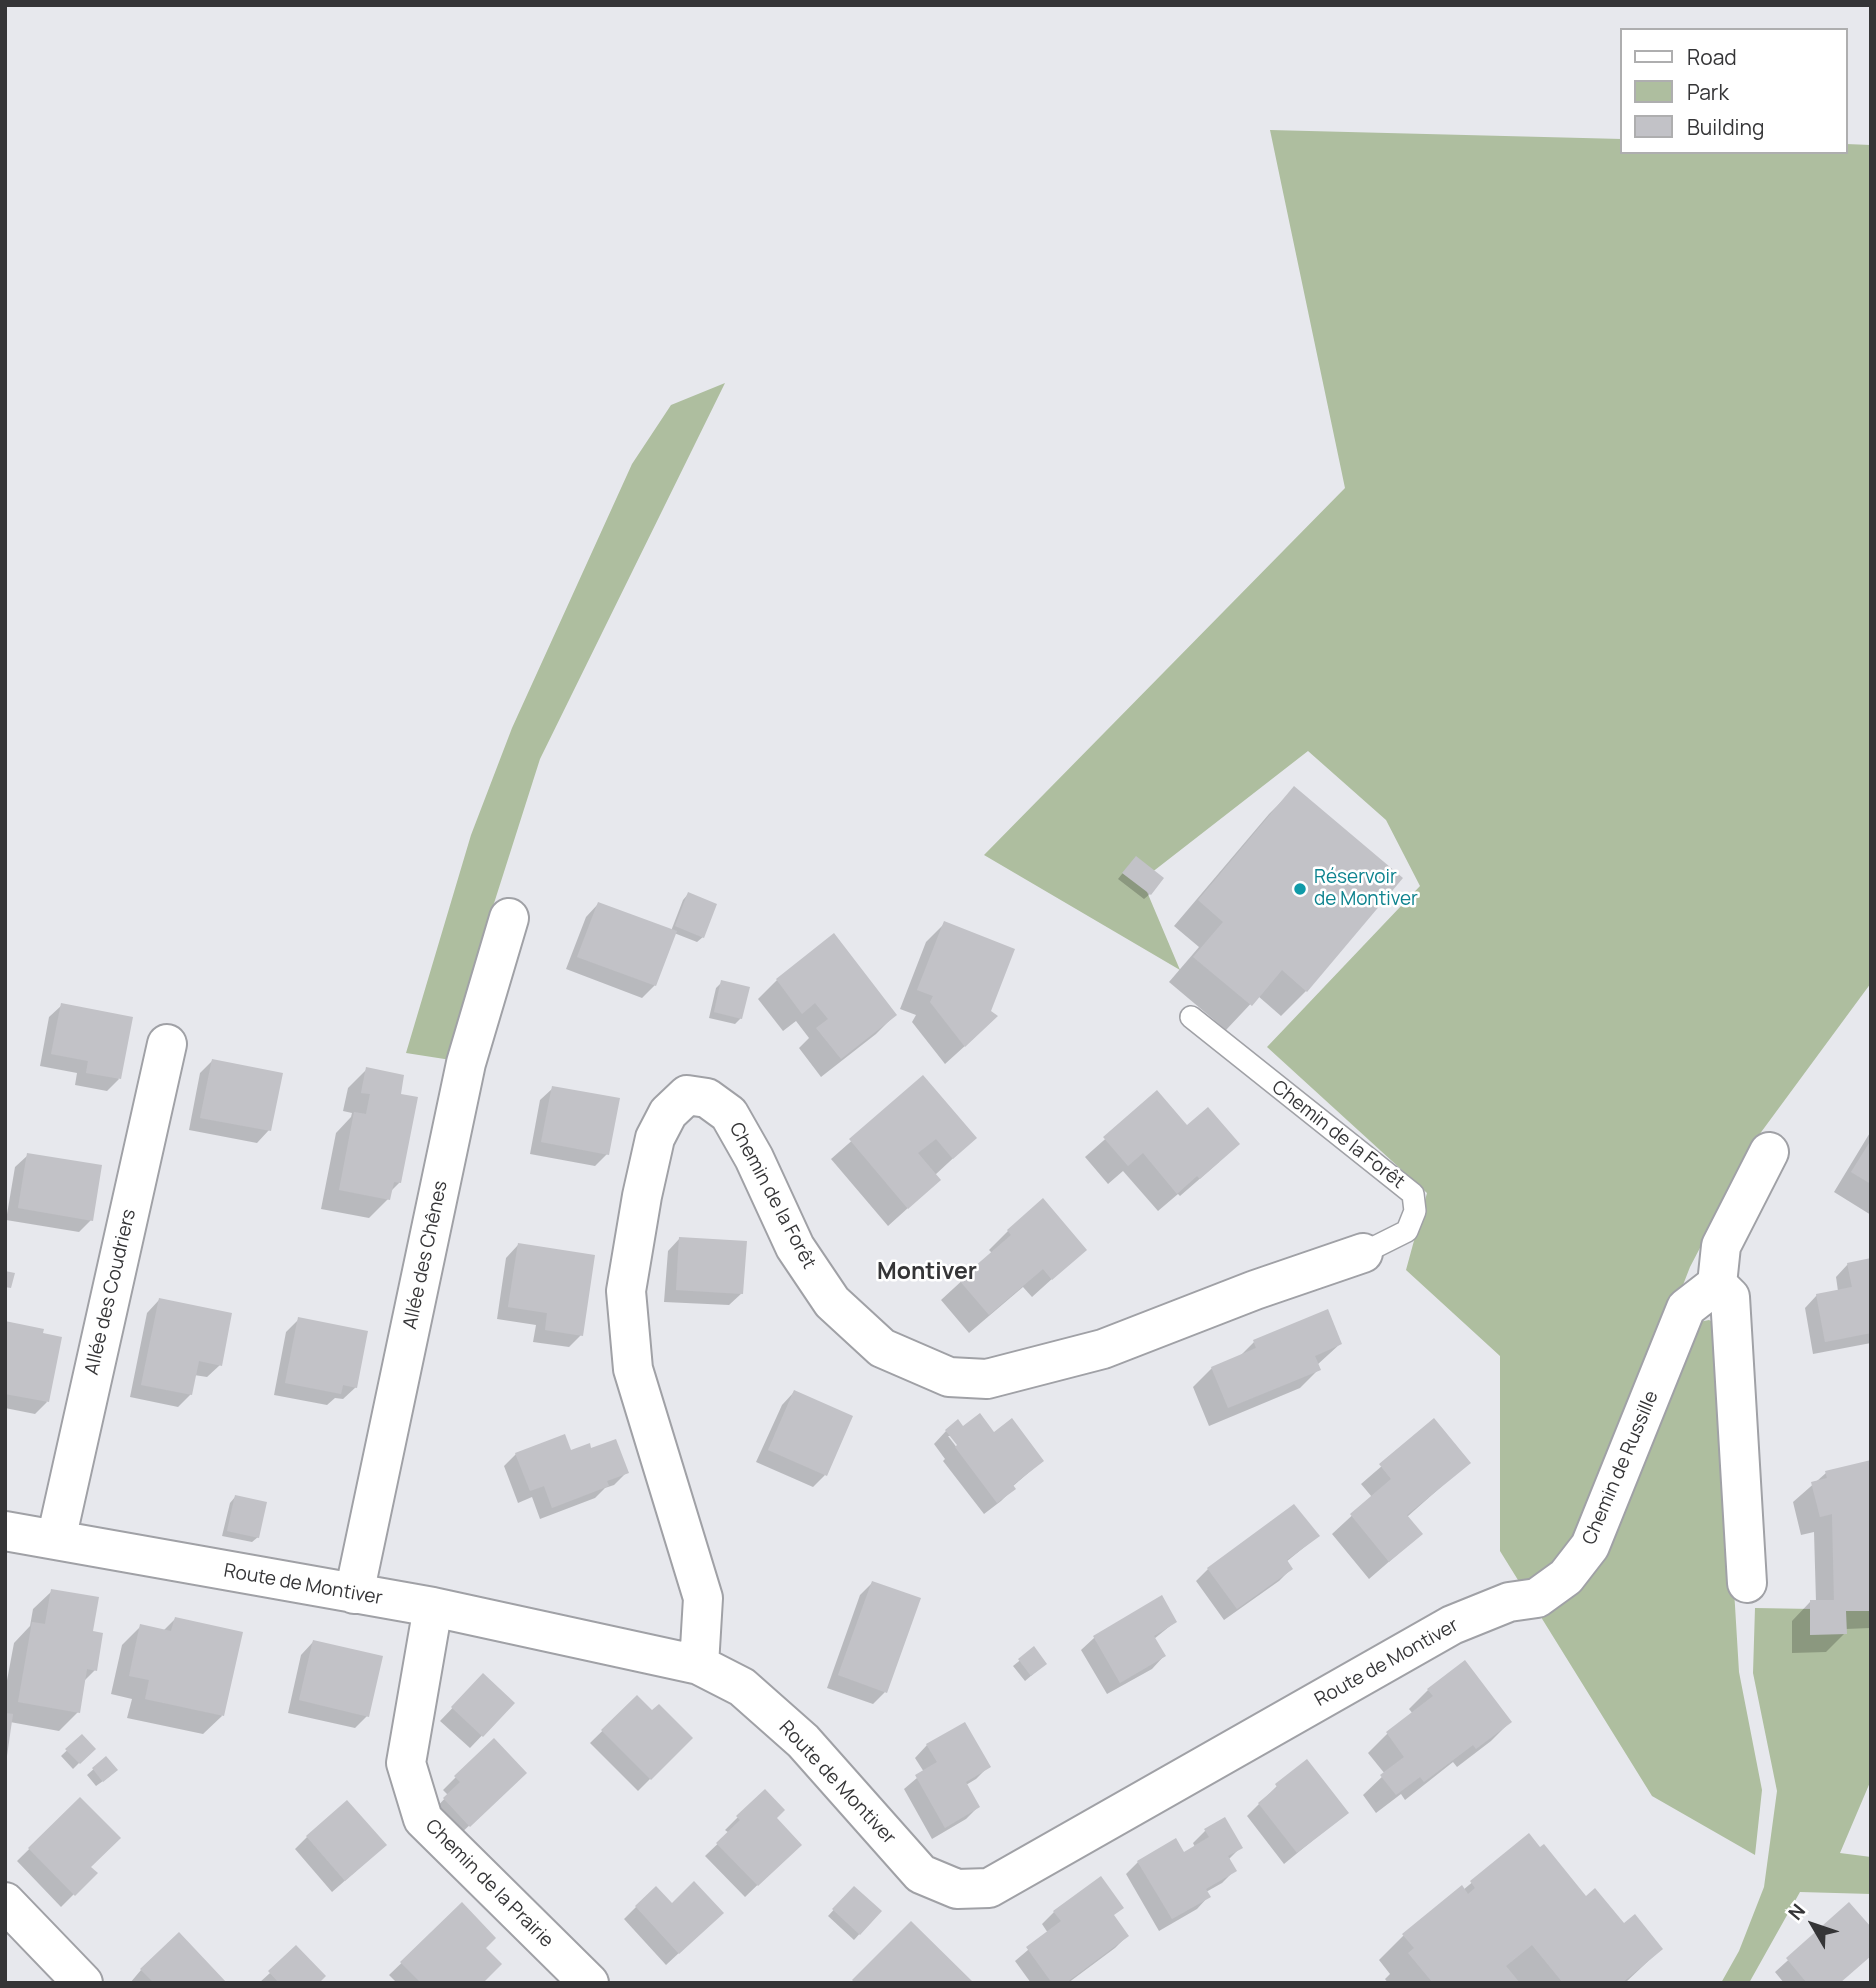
<!DOCTYPE html>
<meta charset="utf-8">
<style>
body{margin:0}
#map{position:relative;width:1876px;height:1988px;overflow:hidden;background:#e7e8ed;font-family:Manrope,sans-serif}
canvas{display:block}
.frame{position:absolute;inset:0;border:7px solid #353537;pointer-events:none}
.legend{position:absolute;left:1620px;top:28px;width:228px;height:126px;box-sizing:border-box;background:#fff;border:2px solid #aeaeaf;margin:0;padding:9px 12px;list-style:none;font-size:21px;color:#353537}
.legend li{display:flex;align-items:center;gap:14px;height:35px}
.legend b{width:35px;border:2px solid #aeaeaf}
.north{position:absolute;left:1778px;top:1890px;width:70px;height:70px;-webkit-text-stroke:5px #fff;paint-order:stroke;rotate:309deg;font-size:19px;font-weight:700;line-height:28px;text-align:center;color:#353537}
.north::after{content:'';display:block;margin:auto;width:24px;height:32px;background:#353537;clip-path:polygon(50% 0,100% 100%,50% 72%,0 100%)}
</style>
<div id="map">
<canvas width="1876" height="1988"></canvas>
<div class="frame"></div>
<ul class="legend">
<li><b style="height:9px;background:#fff"></b>Road</li>
<li><b style="height:19px;background:#aebe9f"></b>Park</li>
<li><b style="height:19px;background:#c2c2c7"></b>Building</li>
</ul>
<div class="north">N</div>
</div>
<script>
const context = document.querySelector('canvas').getContext('2d');
context.lineJoin = 'round';
function fillPath(path, color) {
  context.fillStyle = color;
  context.fill(path, 'evenodd');
}
function shape(rows) {
  const path = new Path2D();
  for (const r of rows) {
    path.moveTo(r[0], r[1]);
    for (let i = 2; i < r.length; i += 2) path.lineTo(r[i], r[i + 1]);
  }
  return path;
}
function trace(path, color, width, dash) {
  context.strokeStyle = color;
  context.lineWidth = width;
  context.lineCap = dash ? 'butt' : 'round';
  context.setLineDash(dash || []);
  context.stroke(path);
}
function drawText(font, color, halo, rows, align = 'center') {
  context.font = font + ' Manrope,sans-serif';
  context.lineWidth = 5;
  context.setLineDash([]);
  context.textBaseline = 'middle';
  context.strokeStyle = halo;
  context.fillStyle = color;
  for (const [text, x, y, turn = 0] of rows) {
    context.save();
    context.translate(x, y);
    context.rotate((+turn || 0) * Math.PI / 180);
    context.textAlign = isNaN(turn) ? turn : align;
    if (halo) context.strokeText(text, 0, 0);
    context.fillText(text, 0, 0);
    context.restore();
  }
}
const green = shape([
 [1270,130,1622,139,1622,152,1846,152,1846,144,1871,145,1871,983,1759,1135,1690,1267,1662,1339,1694,1323,1709,1320,1718,1325,1739,1672,1762,1790,1755,1855,1652,1796,1500,1551,1500,1356,1406,1270,1427,1193,1267,1047,1420,886,1386,820,1308,751,1142,880,1180,970,984,855,1345,488],
 [725,383,540,759,489,919,451,1060,406,1053,471,835,512,728,632,464,671,405],
 [1755,1608,1871,1610,1871,1780,1840,1853,1871,1857,1871,1894,1800,1892,1749,1983,1721,1983,1739,1951,1764,1887,1777,1791,1753,1673]
]);
const shadow = shape([
 [1294,789,1400,878,1306,991,1281,1016,1258,996,1226,1030,1169,982,1199,947,1174,926,1269,814],
 [1130,864,1150,894,1144,899,1118,879],
 [688,894,703,937,697,942,674,933,655,985,642,998,566,969,586,917,598,904,671,931,683,900],
 [945,923,977,1035,945,1064,912,1022,916,1015,900,1009,926,942],
 [777,980,895,1015,876,1034,821,1077,799,1048,809,1038,796,1021,783,1031,758,999],
 [722,982,741,1018,735,1024,709,1018,716,988],
 [62,1005,119,1079,107,1091,75,1085,77,1073,40,1066,49,1017],
 [212,1061,269,1130,257,1143,189,1130,200,1073],
 [367,1069,399,1095,400,1182,390,1192,388,1199,369,1218,321,1209,336,1133,351,1117,352,1113,343,1111,348,1088],
 [923,1078,975,1138,935,1175,939,1180,888,1226,831,1159],
 [553,1088,607,1154,595,1166,530,1154,540,1100],
 [1157,1093,1219,1162,1180,1196,1178,1194,1158,1211,1123,1171,1108,1184,1085,1157],
 [1871,1131,1871,1215,1834,1192],
 [28,1155,91,1220,79,1232,6,1220,15,1167],
 [1043,1201,1085,1249,1032,1297,1023,1287,969,1333,941,1300,992,1253,989,1250,1008,1231],
 [680,1238,742,1293,729,1305,664,1302,668,1251],
 [518,1245,581,1335,569,1347,533,1342,536,1325,497,1319,506,1258],
 [1871,1260,1871,1343,1813,1354,1805,1308,1817,1295,1838,1291,1836,1277,1848,1264],
 [159,1300,220,1365,207,1377,194,1375,191,1394,178,1407,130,1397,147,1313],
 [299,1319,356,1387,343,1399,335,1398,327,1405,274,1395,286,1332],
 [5,1323,47,1402,35,1414,5,1408],
 [1254,1342,1340,1344,1317,1365,1319,1369,1300,1388,1209,1426,1193,1387,1212,1368,1239,1357],
 [794,1392,825,1475,813,1487,756,1462,782,1405],
 [1434,1421,1468,1463,1407,1517,1421,1534,1369,1579,1332,1534,1372,1497,1361,1484],
 [963,1428,994,1434,1042,1461,1012,1487,1013,1489,1001,1501,984,1514,943,1461,945,1459,934,1444,946,1431],
 [948,1436,952,1436,964,1451,961,1453],
 [590,1450,627,1472,614,1485,605,1488,595,1498,540,1519,532,1497,518,1503,504,1466,516,1454],
 [1871,1462,1871,1628,1845,1629,1845,1633,1826,1652,1792,1653,1792,1621,1810,1602,1816,1602,1814,1532,1801,1535,1793,1502,1826,1473],
 [235,1497,258,1537,252,1542,222,1536,230,1503],
 [1318,1536,1286,1562,1291,1569,1279,1581,1224,1620,1196,1581,1208,1569],
 [872,1583,885,1692,873,1704,827,1688,860,1595],
 [52,1591,91,1633,95,1670,83,1682,78,1712,59,1731,10,1722,5,1752,5,1691,14,1643,30,1626,33,1609],
 [1161,1598,1175,1622,1154,1639,1164,1656,1152,1669,1107,1694,1081,1650,1094,1638],
 [175,1619,222,1716,203,1734,127,1718,132,1699,111,1694,122,1645,141,1626,163,1631],
 [313,1642,367,1716,355,1728,288,1713,301,1655],
 [1034,1649,1045,1664,1025,1681,1013,1666],
 [483,1676,513,1703,470,1748,440,1721],
 [1428,1690,1510,1722,1491,1741,1457,1767,1453,1762,1405,1800,1401,1794,1376,1813,1363,1795,1385,1774,1368,1753,1387,1734,1413,1714,1409,1709],
 [637,1697,652,1713,691,1738,638,1791,590,1743],
 [82,1736,93,1749,73,1769,61,1756],
 [927,1745,989,1766,976,1779,966,1785,978,1807,966,1819,932,1839,904,1789,924,1772,915,1758],
 [106,1758,110,1776,96,1786,87,1775],
 [456,1777,512,1785,456,1838,432,1812,448,1795,443,1790],
 [1277,1786,1346,1813,1284,1864,1247,1816],
 [80,1799,89,1867,95,1873,61,1907,17,1861],
 [738,1817,775,1818,799,1845,745,1897,705,1856,729,1833,725,1830],
 [1224,1820,1240,1848,1228,1860,1234,1871,1222,1883,1206,1892,1209,1896,1197,1909,1159,1931,1126,1874,1138,1862,1183,1854,1195,1847,1193,1843,1205,1831],
 [1528,1836,1586,1898,1623,1926,1661,1949,1625,1983,1388,1983,1385,1979,1390,1974,1379,1960,1404,1935,1463,1890],
 [307,1837,372,1857,332,1892,295,1849],
 [854,1888,880,1911,854,1940,828,1916],
 [462,1905,484,1948,481,1983,397,1983,389,1975],
 [672,1905,709,1925,666,1965,624,1919,636,1907],
 [1849,1905,1839,1983,1784,1983,1775,1972],
 [1054,1912,1112,1916,1127,1936,1115,1948,1068,1983,1031,1983,1015,1961,1048,1933,1042,1924],
 [141,1970,225,1983,130,1983],
 [270,1973,317,1983,259,1983]
]);
const building = shape([
 [1294,786,1403,878,1307,992,1282,970,1252,1006,1193,957,1223,922,1198,900],
 [1136,856,1164,878,1151,895,1122,873],
 [688,892,717,904,704,938,675,926],
 [598,902,677,931,656,986,577,957],
 [944,921,1015,949,991,1011,998,1016,965,1047,930,1002,933,996,917,990],
 [834,933,897,1015,841,1059,816,1028,828,1019,815,1003,802,1014,776,979],
 [721,980,750,987,742,1019,714,1012],
 [61,1003,133,1017,121,1079,86,1073,88,1061,51,1054],
 [212,1059,283,1073,271,1131,200,1118],
 [366,1067,404,1075,401,1094,418,1097,401,1183,394,1182,390,1200,339,1190,354,1112,366,1114,370,1094,361,1093],
 [923,1075,977,1138,953,1159,936,1139,918,1153,941,1180,908,1209,849,1139],
 [552,1086,620,1098,609,1155,541,1142],
 [1157,1090,1187,1125,1208,1107,1240,1144,1200,1179,1197,1176,1177,1194,1143,1153,1128,1166,1103,1137],
 [1871,1140,1871,1184,1851,1172],
 [27,1153,102,1165,93,1221,18,1208],
 [1043,1198,1087,1250,1052,1280,1043,1269,989,1315,959,1280,1011,1235,1007,1230],
 [679,1237,747,1241,743,1294,676,1290],
 [518,1243,595,1255,583,1336,545,1330,547,1313,508,1307],
 [1871,1258,1871,1333,1825,1342,1816,1294,1852,1287,1847,1263],
 [5,1271,15,1273,11,1288,5,1287],
 [159,1298,232,1313,222,1366,199,1361,192,1395,141,1385],
 [1328,1309,1342,1344,1315,1356,1321,1370,1228,1408,1211,1367,1256,1348,1253,1340],
 [298,1317,368,1331,357,1388,343,1385,341,1394,285,1383],
 [5,1321,44,1329,43,1333,62,1337,49,1402,5,1394],
 [794,1390,853,1416,827,1476,768,1450],
 [980,1413,994,1432,1012,1418,1044,1461,1013,1485,1016,1489,997,1503,955,1447,957,1445,945,1430,958,1419,963,1426],
 [1434,1418,1471,1463,1407,1515,1423,1534,1389,1562,1350,1514,1391,1479,1379,1464],
 [565,1434,571,1450,590,1443,591,1448,616,1439,629,1473,607,1481,609,1486,552,1508,544,1486,530,1491,515,1453],
 [1871,1460,1871,1611,1846,1611,1847,1634,1810,1635,1810,1600,1834,1600,1832,1514,1820,1517,1811,1482,1827,1478,1825,1471],
 [235,1495,267,1502,259,1538,227,1531],
 [1294,1504,1320,1536,1287,1560,1293,1569,1237,1609,1207,1568],
 [872,1581,921,1598,887,1693,838,1675],
 [51,1589,99,1597,93,1631,103,1633,97,1671,87,1669,80,1713,18,1702,32,1622,45,1624],
 [1162,1595,1177,1622,1154,1636,1166,1656,1120,1683,1093,1636],
 [175,1617,243,1632,224,1716,145,1699,149,1680,129,1676,140,1624,171,1631],
 [313,1640,383,1656,369,1717,299,1700],
 [1034,1646,1047,1664,1031,1676,1018,1659],
 [1465,1660,1512,1722,1476,1749,1473,1745,1424,1782,1420,1777,1396,1795,1380,1775,1404,1757,1386,1732,1433,1696,1427,1689],
 [483,1673,515,1703,483,1737,451,1707],
 [637,1695,652,1710,659,1704,693,1738,651,1780,601,1730],
 [5,1713,13,1714,7,1756,5,1756],
 [965,1722,991,1767,966,1782,980,1807,945,1828,915,1775,937,1762,926,1744],
 [82,1734,96,1749,80,1764,65,1749],
 [494,1738,527,1773,470,1827,443,1798,460,1782,454,1776],
 [106,1756,118,1770,103,1782,92,1768],
 [1307,1759,1349,1813,1297,1853,1258,1803,1277,1787,1275,1784],
 [765,1789,785,1810,777,1818,802,1845,758,1886,716,1843,740,1820,736,1816],
 [80,1797,121,1838,91,1867,98,1873,75,1896,28,1848],
 [347,1800,387,1845,345,1881,306,1836],
 [1225,1817,1243,1848,1228,1856,1237,1871,1206,1889,1211,1897,1172,1919,1137,1861,1176,1838,1184,1852,1209,1837,1204,1829],
 [1529,1833,1540,1847,1544,1844,1586,1896,1595,1888,1624,1923,1635,1914,1663,1949,1622,1983,1563,1983,1532,1945,1506,1966,1520,1983,1433,1983,1408,1953,1414,1948,1402,1934,1462,1885,1468,1894,1475,1888,1470,1881],
 [1101,1876,1124,1908,1114,1915,1129,1936,1066,1983,1052,1983,1026,1947,1061,1921,1053,1911],
 [694,1881,724,1913,679,1954,635,1906,656,1886,672,1903],
 [854,1886,882,1911,860,1935,832,1909],
 [462,1902,496,1938,486,1948,502,1964,483,1983,421,1983,400,1962],
 [1849,1902,1871,1927,1871,1956,1840,1983,1807,1983,1786,1958],
 [911,1921,974,1983,855,1983,852,1980],
 [179,1932,227,1983,154,1983,140,1969],
 [296,1945,326,1976,319,1983,279,1983,268,1971]
]);
const service = shape([
 [1191,1017,1413,1194,1415,1211,1407,1231,1363,1253]
]);
const minor = shape([
 [1717,1284,1730,1297,1747,1583],
 [5,1531,433,1607,699,1665,742,1687,803,1741,921,1874,957,1889,989,1888,1452,1625,1509,1602,1537,1598,1566,1577,1590,1546,1686,1308,1717,1284,1721,1246,1769,1152],
 [56,1540,167,1044],
 [354,1594,466,1063,509,918],
 [433,1607,406,1763,423,1819,589,1983],
 [699,1665,703,1598,633,1369,626,1291,642,1196,655,1138,668,1113,687,1095,707,1098,729,1114,754,1158,795,1247,832,1302,882,1348,949,1377,987,1379,1103,1349,1255,1290,1363,1253],
 [5,1902,83,1983]
]);
const markers = [
 [1300,889,7,"#0f9aa8"]
];
const cultureNames = [
 ["Réservoir",1314,878],
 ["de Montiver",1314,900]
];
const streetNames = [
 ["Chemin de la Forêt",1338,1135,38],
 ["Chemin de la Forêt",772,1196,62],
 ["Allée des Chênes",426,1255,-78],
 ["Allée des Coudriers",111,1292,-77],
 ["Chemin de Russille",1621,1468,-67],
 ["Route de Montiver",303,1585,10],
 ["Route de Montiver",1387,1663,-29],
 ["Route de Montiver",837,1783,47],
 ["Chemin de la Prairie",489,1884,45]
];
const quarterNames = [
 ["Montiver",927,1273]
];
fillPath(green, '#aebe9f');
fillPath(shadow, '#0003');
fillPath(building, '#c2c2c7');
trace(service, '#a0a1a6', 24);
trace(minor, '#a0a1a6', 42);
trace(service, '#fff', 21);
trace(minor, '#fff', 38);
for (const [x, y, r, color] of markers) {
  const dot = new Path2D();
  dot.arc(x, y, r, 0, 2 * Math.PI);
  context.fillStyle = color;
  context.fill(dot);
  trace(dot, '#fff', 2.5);
}
drawText('19px', '#0d838f', '#fff', cultureNames, 'left');
drawText('19px', '#353537', '#fff', streetNames);
drawText('bold 23px', '#353537', '#fff', quarterNames);
</script>
